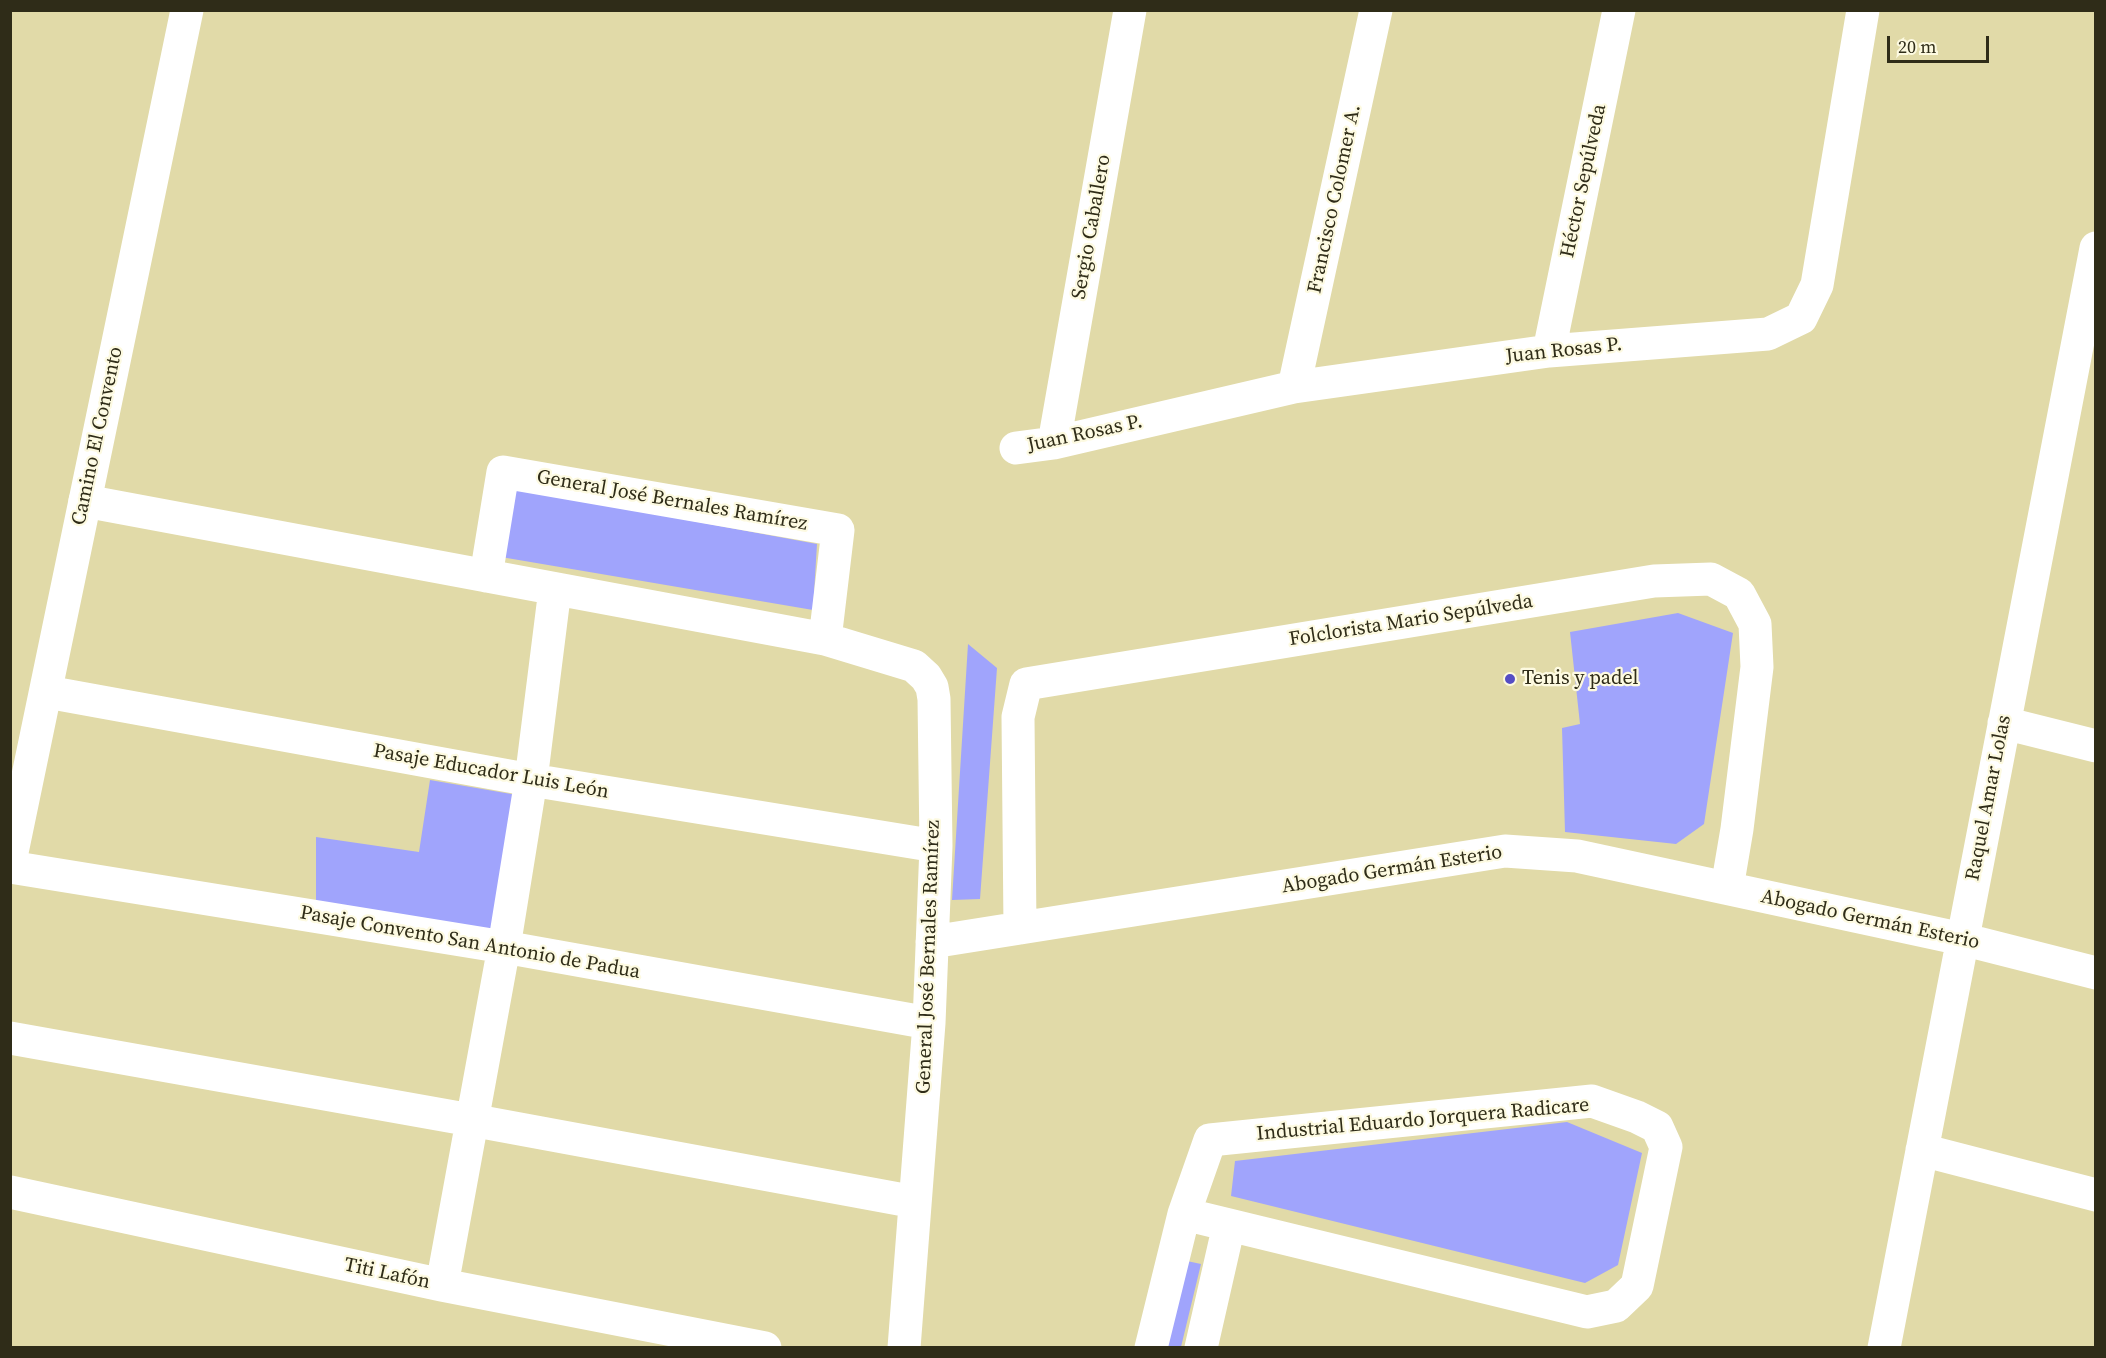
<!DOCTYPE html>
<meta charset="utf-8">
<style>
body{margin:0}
#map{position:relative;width:2106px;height:1358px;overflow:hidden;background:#e1daa8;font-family:"Source Serif 4",serif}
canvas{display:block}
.frame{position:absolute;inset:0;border:12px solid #2f2c18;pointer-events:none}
.scale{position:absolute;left:1887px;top:36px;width:102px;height:27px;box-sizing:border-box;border:3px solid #2f2c18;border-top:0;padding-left:8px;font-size:18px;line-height:21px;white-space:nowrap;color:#2f2c18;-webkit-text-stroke:4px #fdfae1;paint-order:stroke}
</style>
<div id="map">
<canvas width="2106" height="1358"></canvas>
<div class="frame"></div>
<div class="scale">20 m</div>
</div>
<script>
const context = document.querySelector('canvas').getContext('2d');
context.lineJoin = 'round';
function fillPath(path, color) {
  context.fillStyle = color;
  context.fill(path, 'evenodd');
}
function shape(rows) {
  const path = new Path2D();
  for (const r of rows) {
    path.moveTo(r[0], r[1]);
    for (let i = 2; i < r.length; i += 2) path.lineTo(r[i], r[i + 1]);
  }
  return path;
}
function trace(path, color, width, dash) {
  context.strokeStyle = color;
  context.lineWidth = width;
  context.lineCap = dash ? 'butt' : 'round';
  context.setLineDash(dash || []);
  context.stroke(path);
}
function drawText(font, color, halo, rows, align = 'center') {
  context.font = font + ' "Source Serif 4",serif';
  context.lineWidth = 4.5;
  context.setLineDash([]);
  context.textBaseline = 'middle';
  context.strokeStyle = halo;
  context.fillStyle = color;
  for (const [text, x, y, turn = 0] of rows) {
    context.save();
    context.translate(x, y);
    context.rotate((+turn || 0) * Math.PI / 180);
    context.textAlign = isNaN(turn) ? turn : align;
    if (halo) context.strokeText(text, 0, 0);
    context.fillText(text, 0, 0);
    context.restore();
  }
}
const green = shape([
 [514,488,817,544,813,610,501,557],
 [1678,613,1733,633,1704,824,1676,844,1565,832,1562,728,1580,724,1570,632],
 [968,644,997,668,980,899,952,900],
 [430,780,517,795,495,938,316,909,316,837,419,852],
 [1567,1122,1642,1153,1618,1265,1585,1283,1231,1196,1235,1161],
 [1187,1261,1201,1264,1181,1347,1166,1348]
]);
const minor = shape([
 [1549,351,1619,10],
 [1294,387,1376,10],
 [1054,443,1130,10],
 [1016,448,1054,443,1294,387,1549,351,1768,334,1801,318,1817,285,1863,10],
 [85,501,825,639,914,666,926,677,932,687,934,699,936,846,929,1023,904,1348],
 [486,576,503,472,838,530,825,639],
 [47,692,531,780,936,846],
 [2004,723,2096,746],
 [10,867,504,947,929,1023],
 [1020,928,1018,717,1026,684,1654,581,1711,579,1739,594,1755,624,1757,667,1737,829,1727,888],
 [932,942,1505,851,1577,856,1962,939,2096,973],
 [10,1038,471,1120,915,1202],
 [1922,1150,2096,1195],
 [10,1192,442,1285,765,1348],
 [442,1285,504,947,531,780,555,589],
 [1151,1348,1184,1214,1210,1140,1592,1101,1637,1117,1657,1127,1666,1147,1637,1286,1616,1306,1587,1312,1184,1214],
 [1201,1348,1229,1225],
 [1884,1348,2096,248]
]);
const tertiary = shape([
 [10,862,187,10]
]);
const markers = [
 [1510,679,6,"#554dc4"]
];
const streetNames = [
 ["Héctor Sepúlveda",1584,181,-78],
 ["Francisco Colomer A.",1335,199,-78],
 ["Sergio Caballero",1092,227,-80],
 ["Juan Rosas P.",1564,351,-6],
 ["Juan Rosas P.",1085,434,-12],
 ["Camino El Convento",98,436,-78],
 ["General José Bernales Ramírez",672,501,10],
 ["Folclorista Mario Sepúlveda",1411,621,-9],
 ["Pasaje Educador Luis León",491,772,10],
 ["Raquel Amar Lolas",1989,798,-79],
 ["Abogado Germán Esterio",1392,870,-9],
 ["Abogado Germán Esterio",1870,920,12],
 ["Pasaje Convento San Antonio de Padua",470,943,10],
 ["General José Bernales Ramírez",929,957,-88],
 ["Industrial Eduardo Jorquera Radicare",1423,1120,-5],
 ["Titi Lafón",387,1274,12]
];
const poiNames = [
 ["Tenis y padel",1522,679]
];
fillPath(green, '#a0a4fc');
trace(minor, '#fff', 33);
trace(tertiary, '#fff', 33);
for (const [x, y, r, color] of markers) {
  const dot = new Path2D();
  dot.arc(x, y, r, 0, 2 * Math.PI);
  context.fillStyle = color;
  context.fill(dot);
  trace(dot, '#fdfae1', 2);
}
drawText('20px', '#2f2c18', '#fdfae1', streetNames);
drawText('20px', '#2f2c18', '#fdfae1', poiNames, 'left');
</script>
